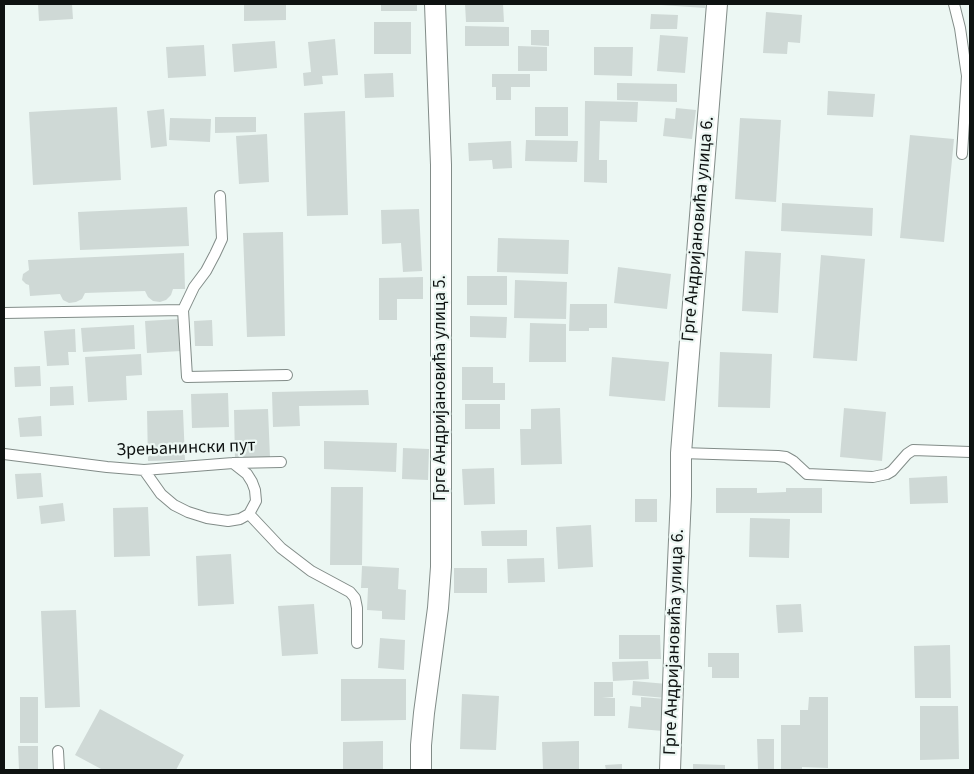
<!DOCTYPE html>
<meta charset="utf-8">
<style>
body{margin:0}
#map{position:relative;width:974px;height:774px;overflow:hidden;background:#ecf7f3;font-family:"Source Sans 3",sans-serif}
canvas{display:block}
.frame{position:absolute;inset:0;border:5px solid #0e1211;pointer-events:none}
</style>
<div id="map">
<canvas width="974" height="774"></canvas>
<div class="frame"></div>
</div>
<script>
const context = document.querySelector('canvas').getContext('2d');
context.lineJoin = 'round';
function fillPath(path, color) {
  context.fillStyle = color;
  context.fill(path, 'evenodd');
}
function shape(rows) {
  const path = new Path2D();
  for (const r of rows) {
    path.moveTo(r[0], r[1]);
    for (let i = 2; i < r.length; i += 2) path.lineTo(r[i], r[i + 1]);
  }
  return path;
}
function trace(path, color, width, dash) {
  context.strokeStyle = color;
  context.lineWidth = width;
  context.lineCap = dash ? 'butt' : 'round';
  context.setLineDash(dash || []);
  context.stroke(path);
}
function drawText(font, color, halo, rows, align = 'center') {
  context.font = font + ' "Source Sans 3",sans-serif';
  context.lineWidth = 4.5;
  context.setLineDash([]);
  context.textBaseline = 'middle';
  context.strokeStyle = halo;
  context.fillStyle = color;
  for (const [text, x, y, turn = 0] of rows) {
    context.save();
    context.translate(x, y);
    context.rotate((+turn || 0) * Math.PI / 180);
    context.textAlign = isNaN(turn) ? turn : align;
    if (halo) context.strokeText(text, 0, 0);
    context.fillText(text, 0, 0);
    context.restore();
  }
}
const building = shape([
 [38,4,72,4,73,19,39,21],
 [244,4,286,4,286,20,244,21],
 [381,4,417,4,417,11,381,11],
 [465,4,503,4,504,22,466,22],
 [661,4,705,4,705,8,661,5],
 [766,12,802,15,800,43,788,42,787,54,763,53],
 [651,14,678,15,677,29,650,29],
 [374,22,411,22,411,54,374,54],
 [465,26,509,27,509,46,465,46],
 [531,30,549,30,549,46,531,45],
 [660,35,688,37,685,73,657,71],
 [335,39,338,75,322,76,323,84,304,86,303,73,311,72,308,42],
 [275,41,277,68,234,72,232,44],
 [204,45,206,76,168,78,166,47],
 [518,46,547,47,547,71,518,71],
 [594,47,633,47,632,76,594,75],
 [393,73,394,97,365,98,364,74],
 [492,74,530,74,530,87,511,87,511,100,496,100,496,87,492,87],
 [617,83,677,84,677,102,617,100],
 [828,91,875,94,873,117,827,115],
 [585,101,638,102,637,122,600,121,599,160,607,160,607,183,584,182],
 [117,107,121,180,33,185,29,112],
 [535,107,568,107,568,136,535,136],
 [676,108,696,110,692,139,663,136,665,118,675,119],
 [164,109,167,146,151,148,147,111],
 [345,111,348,215,307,216,304,113],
 [215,117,256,117,256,132,215,133],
 [170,118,211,119,210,142,169,140],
 [740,118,781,120,776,202,735,199],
 [267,134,269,182,239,184,236,136],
 [910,135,954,139,944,242,900,238],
 [526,140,578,141,577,162,525,161],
 [511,141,512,168,493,169,492,160,469,161,468,143],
 [782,203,873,208,872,236,781,231],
 [187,207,189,246,80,250,78,212],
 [419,209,422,271,403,272,401,243,382,244,381,210],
 [283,232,285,336,247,337,243,233],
 [498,238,569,240,568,274,497,272],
 [745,251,781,253,778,313,742,311],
 [184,253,185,289,173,289,171,295,166,300,160,302,153,301,148,297,145,291,85,293,82,299,76,302,69,303,63,300,60,294,30,296,29,285,26,284,22,280,23,274,29,270,28,260],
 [821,255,865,259,857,361,813,358],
 [618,267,671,274,667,309,614,303],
 [467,276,507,276,507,305,467,305],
 [423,277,423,299,397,299,397,320,379,320,379,278],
 [515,280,567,282,566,319,514,318],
 [570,304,607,304,607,328,589,328,589,331,569,331],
 [470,316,507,317,506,338,470,337],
 [179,319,181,351,147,353,145,321],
 [212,320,213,346,195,346,194,321],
 [530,323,566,324,566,362,529,362],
 [134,325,135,349,83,352,81,328],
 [75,329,76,352,68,352,69,365,47,366,44,331],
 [720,352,772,354,770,408,718,407],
 [141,354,142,375,126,376,127,400,88,402,85,357],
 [612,357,669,362,665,401,609,396],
 [40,366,41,386,15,387,14,367],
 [462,367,493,367,493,383,505,383,505,400,462,400],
 [73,386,74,405,50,406,50,387],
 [368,390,369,405,299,406,300,426,273,427,272,392],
 [228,393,229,427,192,428,191,394],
 [465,404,500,404,500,429,465,429],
 [560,408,562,464,521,465,520,429,531,429,531,409],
 [844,408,886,412,882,461,840,457],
 [268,409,270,458,235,459,234,410],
 [183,410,185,460,148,461,147,411],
 [41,416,42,436,20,437,18,418],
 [324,441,397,443,396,472,324,469],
 [403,448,429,449,428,480,402,479],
 [494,468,495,504,464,505,462,469],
 [41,473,43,497,17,499,15,474],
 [947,476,948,503,910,504,909,478],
 [331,487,363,487,362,565,330,565],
 [716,488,757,488,757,493,786,492,786,488,822,488,822,513,716,513],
 [635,499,657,499,657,522,635,522],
 [63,503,65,521,41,524,39,506],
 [148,507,150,556,114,557,113,508],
 [750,518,790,519,789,558,749,557],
 [591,525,593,567,558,569,556,527],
 [527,530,527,546,482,546,481,531],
 [231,554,234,604,198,606,196,556],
 [544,558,545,582,508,583,507,559],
 [362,566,399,568,398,589,406,590,405,620,382,619,382,611,367,610,368,588,361,588],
 [454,568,487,568,487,593,454,593],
 [314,604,318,654,282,656,278,606],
 [801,604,803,632,778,633,776,605],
 [76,610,80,707,45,708,41,611],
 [619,635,660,635,661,659,619,659],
 [380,638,405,640,404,670,378,668],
 [950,645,951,698,915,698,914,646],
 [708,653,739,653,739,678,712,678,712,667,708,667],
 [648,661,649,679,613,681,612,662],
 [341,679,406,679,406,720,341,721],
 [633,681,667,684,666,698,632,695],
 [594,682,613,682,613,697,602,698,615,698,615,716,594,716],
 [462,694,499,696,496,750,460,749],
 [20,697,38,697,38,743,20,743],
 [641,697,666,699,663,731,628,728,630,706,641,707],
 [809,697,828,697,828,768,802,767,802,770,781,770,781,725,800,725,800,710,808,710],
 [920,706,958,706,959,759,920,760],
 [100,709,184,755,176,770,103,770,75,755],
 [757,739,774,739,774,770,758,770],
 [383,741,383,770,343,770,343,742],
 [579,741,579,770,543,770,542,742],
 [18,746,38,746,38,770,19,770],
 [622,764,622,770,606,770,605,765],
 [693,764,725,765,725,770,693,770]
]);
const lane = shape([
 [954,4,960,28,967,76,962,154],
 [220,196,222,239,215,254,206,271,194,287,183,310,187,377,287,375],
 [4,313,183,310],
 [681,453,778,456,786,457,793,461,807,474,873,477,887,474,892,471,907,454,913,450,970,452],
 [4,454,107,467,144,470,233,463,281,462],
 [144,470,161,494,174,505,188,512,207,518,228,521,240,519,249,514,256,501,255,490,252,482,247,474,233,463],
 [249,514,281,548,311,571,350,592,355,598,357,608,357,643],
 [58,751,59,770]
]);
const street = shape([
 [421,770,421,745,424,713,438,608,441,567,441,165,435,4],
 [670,770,675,629,681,496,681,453,717,4]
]);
const streetNames = [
 ["Грге Андријановића улица 6.",699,229,-85],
 ["Грге Андријановића улица 5.",441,388,-90],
 ["Зрењанински пут",186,449,-2],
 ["Грге Андријановића улица 6.",675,642,-88]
];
fillPath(building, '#cfd9d6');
trace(lane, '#828c88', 12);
trace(street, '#828c88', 22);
trace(lane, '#fff', 10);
trace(street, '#fff', 20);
drawText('18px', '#0e1211', '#ecf7f3', streetNames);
</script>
